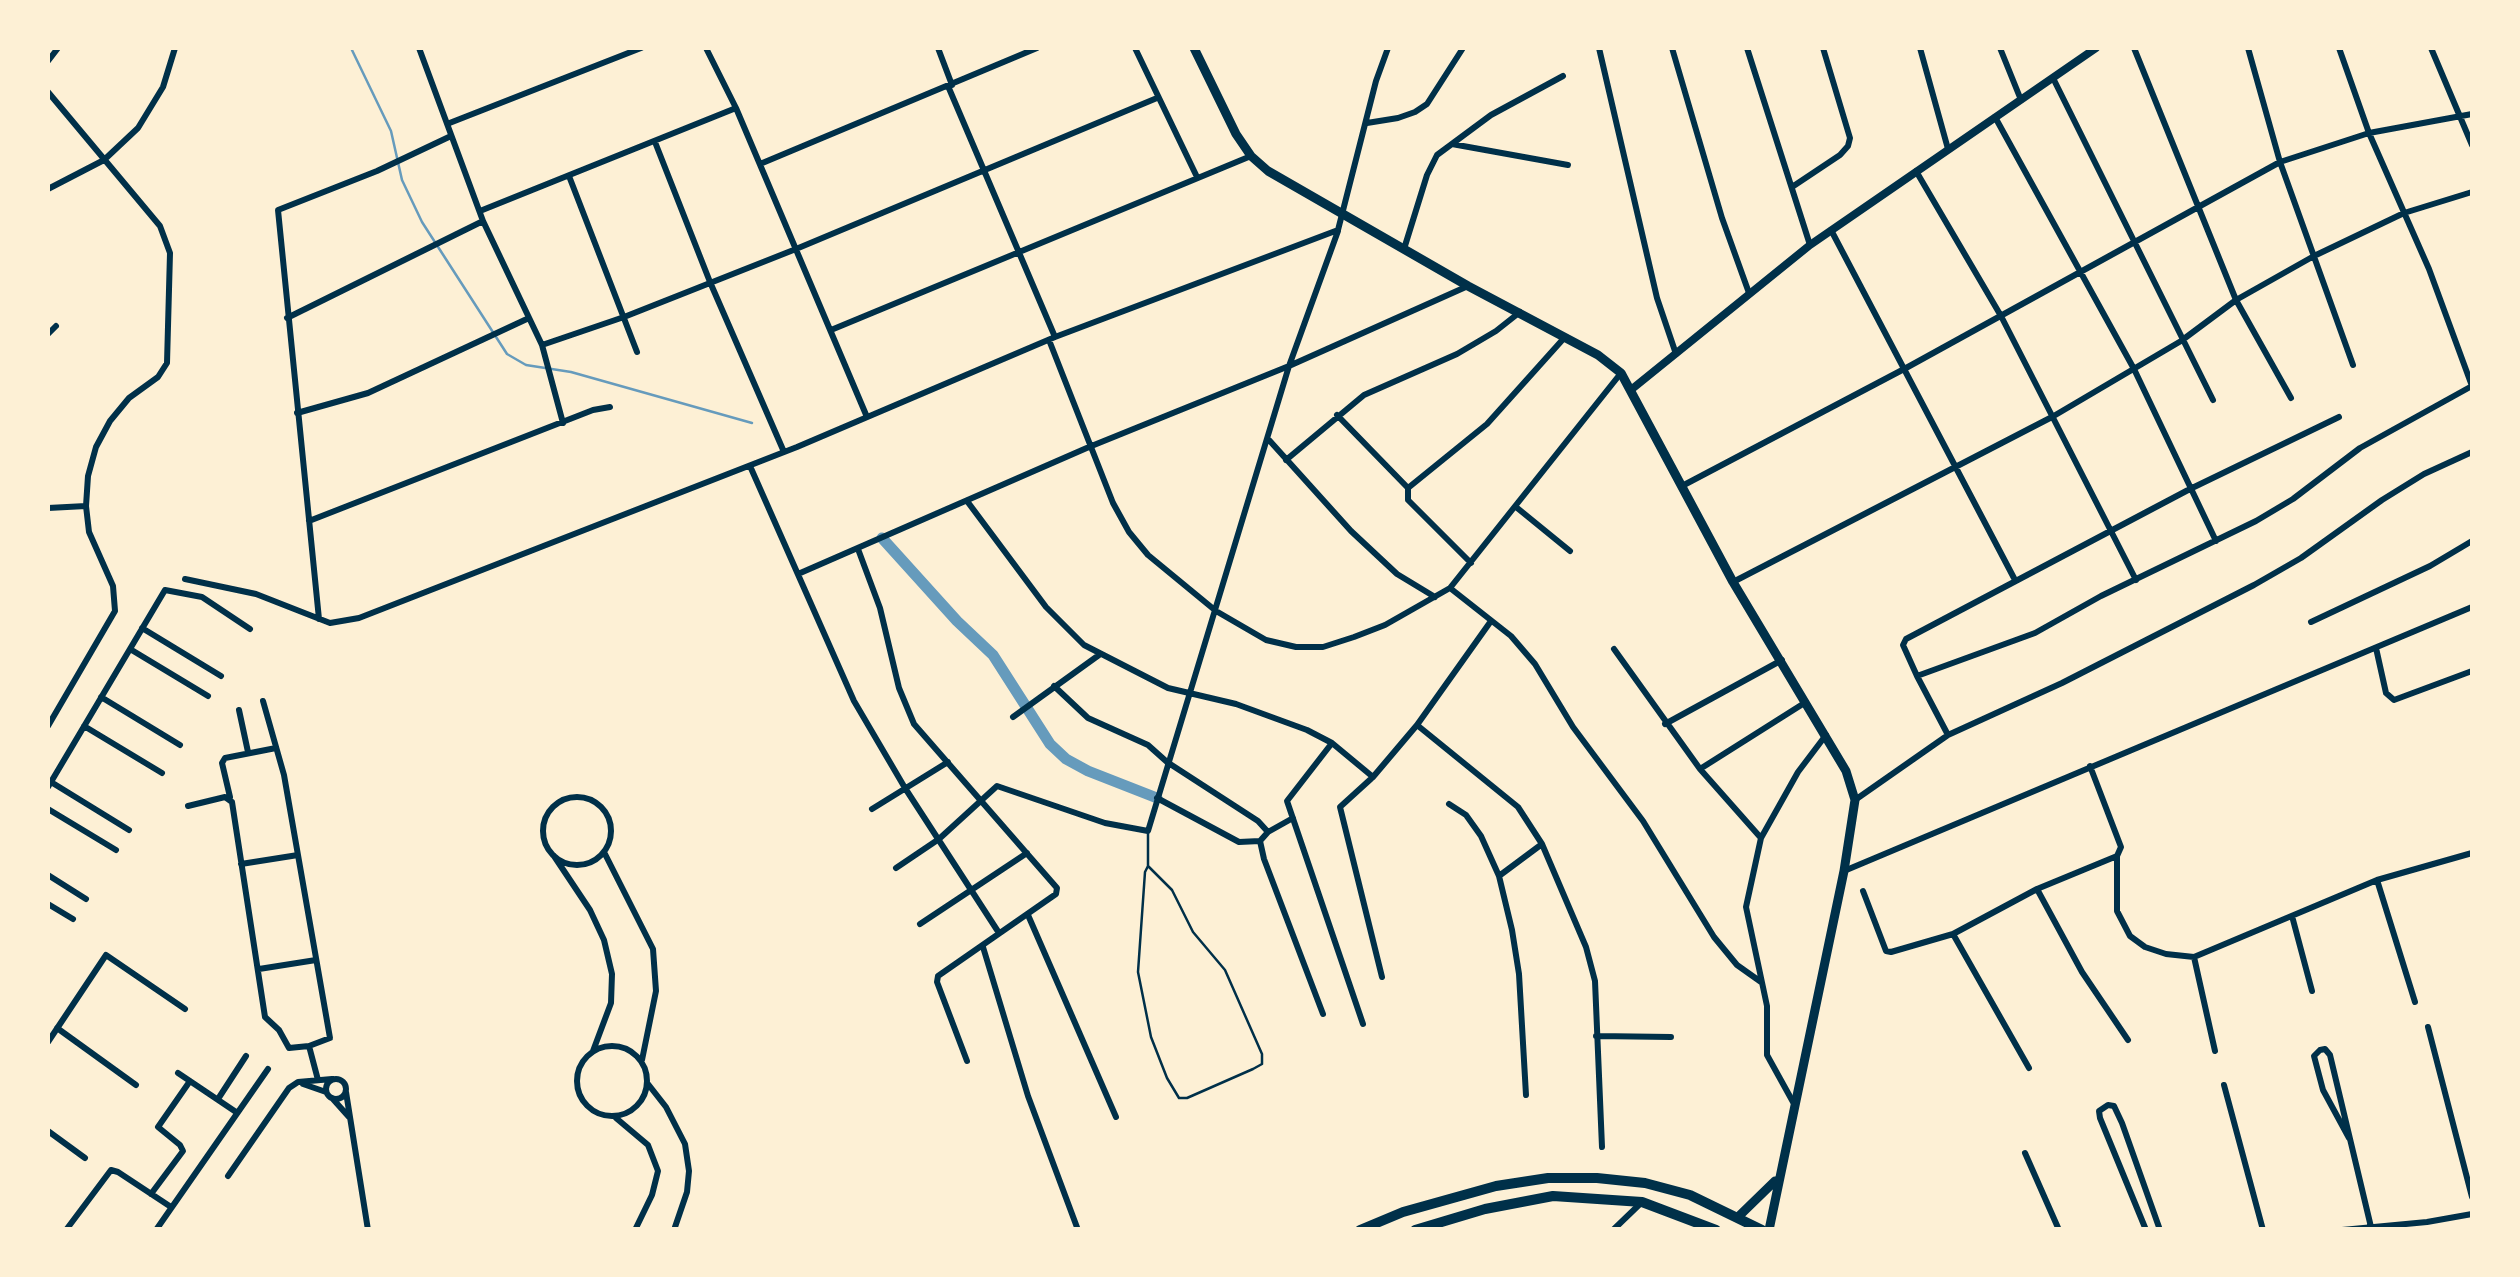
<!DOCTYPE html>
<style>
body{margin:0}
#map{position:relative;width:2520px;height:1277px;overflow:hidden;background:#fdf0d5;font-family:"PT Sans",sans-serif}
canvas{display:block}
.frame{position:absolute;inset:0;border:50px solid #fdf0d5;pointer-events:none}
</style>
<div id="map">
<canvas width="2520" height="1277"></canvas>
<div class="frame"></div>
</div>
<script>
const context = document.querySelector('canvas').getContext('2d');
context.lineJoin = 'round';
function shape(rows) {
  const path = new Path2D();
  for (const r of rows) {
    if (r.length === 3) {
      path.moveTo(r[0] + r[2], r[1]);
      path.arc(r[0], r[1], r[2], 0, 2 * Math.PI);
      continue;
    }
    path.moveTo(r[0], r[1]);
    for (let i = 2; i < r.length; i += 2) path.lineTo(r[i], r[i + 1]);
  }
  return path;
}
function trace(path, color, width, dash) {
  context.strokeStyle = color;
  context.lineWidth = width;
  context.lineCap = dash ? 'butt' : 'round';
  context.setLineDash(dash || []);
  context.stroke(path);
}
const stream = shape([
 [351,48,391,131,402,180,422,222,507,354,526,365,571,372,752,423]
]);
const canal = shape([
 [882,538,957,621,993,655,1050,744,1066,759,1088,771,1157,798]
]);
const service = shape([
 [1148,831,1148,866,1145,872,1138,972,1151,1037,1167,1078,1179,1098,1187,1098,1253,1069,1262,1064,1262,1054,1225,970,1193,932,1172,890,1148,866]
]);
const minor = shape([
 [419,48,483,221,542,345,563,423],
 [706,48,736,108,867,417],
 [938,48,952,85],
 [1135,48,1197,177],
 [1599,48,1657,298,1676,354],
 [1672,48,1722,218,1749,293],
 [1747,48,1810,245],
 [1920,48,1948,149],
 [2000,48,2021,100],
 [2134,48,2236,300,2291,398],
 [2248,48,2280,162,2353,365],
 [2339,48,2369,133,2429,269,2472,386],
 [2431,48,2472,145],
 [48,61,58,48],
 [2053,78,2213,400],
 [948,86,1055,337],
 [48,92,160,226,170,253,167,363,158,377,129,398,110,421,96,447,88,476,86,506,89,532,113,586,115,611,48,726],
 [1995,117,2134,369,2216,541],
 [1367,123,1398,118,1415,112,1427,104,1463,48],
 [447,124,641,48],
 [655,142,710,282,784,452],
 [1452,144,1568,165],
 [760,164,1037,48],
 [1916,171,2001,316,2136,580],
 [569,176,637,352],
 [1792,187,1840,155,1848,146,1850,138,1823,48],
 [48,189,104,160,138,128,163,87,175,48],
 [480,211,736,108],
 [1831,230,2015,580],
 [1404,249,1427,175,1437,155,1491,115,1563,76],
 [287,318,483,221],
 [831,330,1251,156],
 [48,334,56,326],
 [1049,340,1113,503,1129,532,1148,555,1216,611,1266,640,1296,647,1323,647,1354,637,1385,625,1450,588,1621,373],
 [542,345,624,317,796,249,1157,98],
 [297,413,368,393,529,318],
 [1337,415,1408,488,1408,500,1471,563],
 [1269,440,1351,531,1397,574,1435,597],
 [1286,460,1364,395,1457,354,1496,331,1520,312],
 [750,466,854,701,905,788,999,933],
 [1682,486,1906,368,2280,162,2369,133,2472,114],
 [1408,488,1487,424,1565,337],
 [967,501,1046,607,1084,645,1168,688,1236,704,1307,730,1332,743,1373,777],
 [1516,507,1570,551],
 [48,508,86,506],
 [309,521,593,410,610,407],
 [858,549,880,608,899,688,914,724,1057,888,1056,894,938,976,937,982,967,1061],
 [798,574,1089,447,1289,366,1468,286],
 [185,579,256,594,330,623,359,618,797,447,1055,337,1338,230,1376,81,1388,48],
 [1733,582,2052,417,2181,341,2236,300,2314,256,2404,213,2472,192],
 [1450,588,1511,636,1535,664,1573,727,1643,821,1714,937,1737,965,1761,982],
 [319,619,278,210,377,171,451,136],
 [2311,622,2430,566,2472,541],
 [142,628,221,676],
 [2376,648,2386,693,2394,700,2472,671],
 [130,649,208,696],
 [1614,649,1700,769,1761,838],
 [1917,676,2035,633,2101,596,2256,521,2293,499,2360,448,2472,386],
 [1054,686,1088,718,1148,745,1167,762,1258,821,1268,832],
 [101,697,180,745],
 [263,701,284,775,330,1038,309,1046],
 [239,710,248,752],
 [1013,717,1099,655],
 [1665,724,1782,660],
 [1417,725,1518,807,1542,844,1586,947,1595,981,1602,1147],
 [84,726,162,773],
 [1948,735,1917,676,1903,645,1906,639,2190,489,2339,417],
 [1332,743,1287,801,1363,1024],
 [1700,769,1806,702],
 [51,782,129,830],
 [48,787,165,590,202,597,250,629],
 [230,797,222,763,225,758,276,748],
 [577,831,34],
 [1157,798,1239,842,1260,841],
 [1855,800,1948,735,2062,683,2254,585,2301,558,2382,500,2424,474,2472,452],
 [1449,804,1466,815,1481,836,1499,876,1512,930,1519,974,1526,1095],
 [188,806,225,797,232,802,265,1017,279,1030,289,1048,309,1046,318,1080],
 [48,809,116,850],
 [872,809,948,762],
 [1293,818,1268,832,1260,841,1264,859,1323,1014],
 [604,852,653,949,656,991,642,1060],
 [554,856,590,910,604,940,612,974,611,1003,593,1051],
 [2117,856,2117,911,2130,936,2145,947,2166,954,2194,957,2377,880,2472,853],
 [241,864,298,855],
 [896,868,939,839,997,786,1105,823,1148,831,1289,366,1338,231],
 [1844,871,2472,607],
 [48,875,86,899],
 [1499,876,1542,844],
 [2377,880,2415,1002],
 [2037,889,2082,972,2128,1040],
 [1863,891,1886,951,1891,952,1953,934,2037,889,2117,856,2121,847,2090,766],
 [48,904,73,919],
 [1028,915,1116,1117],
 [2292,916,2312,991],
 [920,924,1027,853],
 [1953,934,2029,1068],
 [983,947,1028,1096,1078,1230],
 [2194,957,2215,1051],
 [259,969,316,960],
 [1382,977,1340,807,1373,777,1417,725,1491,621],
 [2428,1027,2472,1197],
 [57,1028,136,1085],
 [1596,1036,1671,1037],
 [48,1042,106,955,185,1009],
 [612,1081,35],
 [178,1073,236,1112],
 [336,1089,10],
 [303,1084,326,1092],
 [648,1084,666,1107,685,1144,689,1171,687,1192,674,1230],
 [2224,1085,2263,1230],
 [346,1092,368,1230],
 [332,1098,349,1117],
 [218,1099,246,1056],
 [1793,1102,1767,1055,1767,1006,1746,907,1761,838,1798,772,1826,735],
 [616,1118,648,1145,658,1171,652,1195,635,1230],
 [48,1131,85,1158],
 [2349,1138,2323,1090,2314,1056,2320,1050,2325,1049,2330,1055,2371,1227],
 [2025,1153,2059,1230],
 [228,1176,289,1088,298,1082,332,1079],
 [151,1194,183,1151,180,1145,158,1127,190,1081],
 [66,1230,111,1170,118,1172,171,1207],
 [156,1230,268,1069],
 [1613,1230,1641,1203],
 [2146,1230,2100,1118,2099,1111,2108,1105,2114,1106,2122,1123,2160,1230],
 [2342,1230,2427,1222,2472,1214]
]);
const tertiary = shape([
 [1632,389,1810,245,2096,48]
]);
const secondary = shape([
 [1194,48,1236,134,1251,156,1268,171,1468,286,1598,355,1621,373,1733,582,1846,771,1855,800,1844,871,1769,1230],
 [1738,1217,1775,1181]
]);
const trunk = shape([
 [1360,1230,1403,1212,1496,1186,1548,1178,1597,1178,1645,1183,1690,1195,1762,1230],
 [1415,1230,1485,1209,1553,1196,1642,1202,1716,1230]
]);
trace(stream, '#669bbc', 2.5);
trace(canal, '#669bbc', 11);
trace(service, '#003049', 2.5);
trace(minor, '#003049', 6);
trace(tertiary, '#003049', 8);
trace(secondary, '#003049', 9);
trace(trunk, '#003049', 10);
</script>
